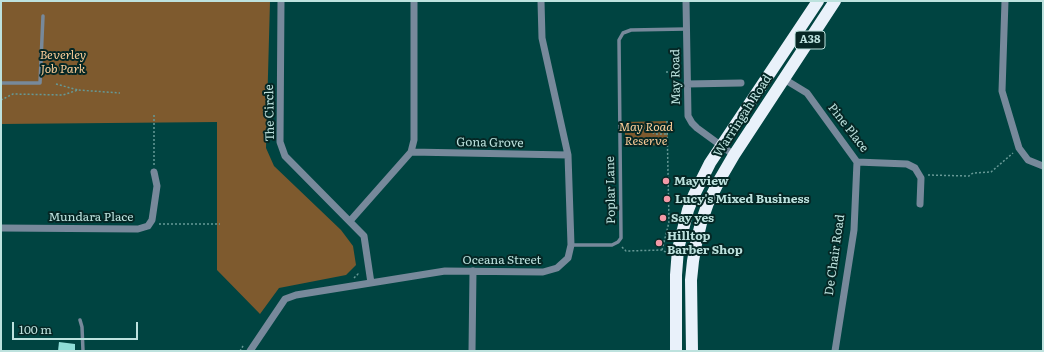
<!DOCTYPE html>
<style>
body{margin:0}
#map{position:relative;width:1044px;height:352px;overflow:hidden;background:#004441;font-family:Literata,serif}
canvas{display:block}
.frame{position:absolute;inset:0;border:2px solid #bde2de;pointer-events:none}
.scale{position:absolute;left:12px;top:322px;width:126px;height:18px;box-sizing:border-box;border:2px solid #bde2de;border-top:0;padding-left:5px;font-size:12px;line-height:14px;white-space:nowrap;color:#bde2de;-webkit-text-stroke:3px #052725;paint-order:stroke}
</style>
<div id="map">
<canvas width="1044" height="352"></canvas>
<div class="frame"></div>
<div class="scale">100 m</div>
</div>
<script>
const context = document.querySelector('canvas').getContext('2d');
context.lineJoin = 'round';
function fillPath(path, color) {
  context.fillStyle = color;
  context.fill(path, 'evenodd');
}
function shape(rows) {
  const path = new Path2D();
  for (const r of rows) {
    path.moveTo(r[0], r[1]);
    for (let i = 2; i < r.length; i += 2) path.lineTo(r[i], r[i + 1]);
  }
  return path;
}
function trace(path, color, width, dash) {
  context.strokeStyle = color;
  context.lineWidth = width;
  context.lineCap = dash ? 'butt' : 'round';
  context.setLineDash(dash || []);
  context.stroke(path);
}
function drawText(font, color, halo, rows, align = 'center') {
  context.font = font + ' Literata,serif';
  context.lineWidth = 4;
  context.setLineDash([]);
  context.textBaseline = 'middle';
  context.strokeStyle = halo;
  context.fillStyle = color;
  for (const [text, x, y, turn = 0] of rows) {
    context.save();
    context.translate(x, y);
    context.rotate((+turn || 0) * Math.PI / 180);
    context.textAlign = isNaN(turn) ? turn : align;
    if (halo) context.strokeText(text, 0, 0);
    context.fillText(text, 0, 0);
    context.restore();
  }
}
const green = shape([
 [1,1,270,1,266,148,274,166,341,230,353,246,356,265,346,275,279,288,260,314,217,270,217,122,1,124],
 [667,121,668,145,625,146,625,122]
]);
const building = shape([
 [59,342,75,344,75,351,58,351]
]);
const path = shape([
 [666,72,677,72],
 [56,84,78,90],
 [1,100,13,94,63,95,78,90,120,93],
 [626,132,629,130,647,129,655,134,668,134],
 [154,165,154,115],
 [928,175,969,176,973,173,991,172,1013,153],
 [159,224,220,224],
 [622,247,626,251,662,250,667,253],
 [662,250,669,222,667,121],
 [354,278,358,274,359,275],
 [240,351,243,346]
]);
const lane = shape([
 [1,83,40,83,43,16],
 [571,245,612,245,618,242,621,238,619,40,623,33,631,30,686,29],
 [80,320,82,327,83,351]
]);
const street = shape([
 [281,1,280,142,285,156,364,236,371,283],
 [686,1,688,116,692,123,697,128,734,155],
 [1005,1,1002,91,1019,148,1028,160,1043,166],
 [784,79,807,93,857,162,907,164,915,168,921,178,920,204],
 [687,84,741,83],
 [411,152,568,155],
 [350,221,411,152,414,140,414,1],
 [1,228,138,229,148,226,152,220,157,186,154,172],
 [250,351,283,302,285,299,296,295,445,271,543,272,557,268,568,258,571,245,568,155,542,38,541,1],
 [472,351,473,271],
 [835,351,854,230,857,162]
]);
const highway = shape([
 [676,351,676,275,678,249,688,210,694,195,710,163,818,1],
 [692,351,691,280,693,261,696,244,701,223,708,203,720,179,734,155,835,1]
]);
const markers = [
 [666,181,4,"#f39aa7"],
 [667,199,4,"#f39aa7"],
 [663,218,4,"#f39aa7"],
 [659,243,4,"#f39aa7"]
];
const shields = [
 [810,40,30]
];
const shieldNames = [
 ["A38",810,40]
];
const parkNames = [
 ["Beverley",63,55],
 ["Job Park",63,69],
 ["May Road",646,127],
 ["Reserve",646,141]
];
const streetNames = [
 ["May Road",676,77,-91],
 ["The Circle",270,113,-91],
 ["Warringah Road",743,116,-57],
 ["Pine Place",848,128,52],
 ["Gona Grove",490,143,1],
 ["Poplar Lane",611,190,-91],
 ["Mundara Place",91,217],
 ["De Chair Road",835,255,-82],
 ["Oceana Street",502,260]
];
const poiNames = [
 ["Mayview",674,181],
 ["Lucy's Mixed Business",675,199],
 ["Say yes",671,218],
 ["Hilltop",667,236],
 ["Barber Shop",667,250]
];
fillPath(green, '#7e5a2e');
fillPath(building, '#90ddd7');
trace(path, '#669996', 1.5, [2, 2]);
trace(lane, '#77899b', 3.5);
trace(street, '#77899b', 7);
trace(highway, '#e9f1fa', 12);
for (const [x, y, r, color] of markers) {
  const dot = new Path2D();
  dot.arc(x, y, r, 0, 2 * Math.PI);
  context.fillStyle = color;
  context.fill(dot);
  trace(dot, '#052725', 1.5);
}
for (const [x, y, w] of shields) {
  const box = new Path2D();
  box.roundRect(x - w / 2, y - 9, w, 18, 3);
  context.fillStyle = '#052725';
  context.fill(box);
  trace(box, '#bde2de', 1);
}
drawText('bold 11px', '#bde2de', null, shieldNames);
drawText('italic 12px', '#fbcd98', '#052725', parkNames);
drawText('12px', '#bde2de', '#052725', streetNames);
drawText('bold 12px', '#bde2de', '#052725', poiNames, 'left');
</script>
